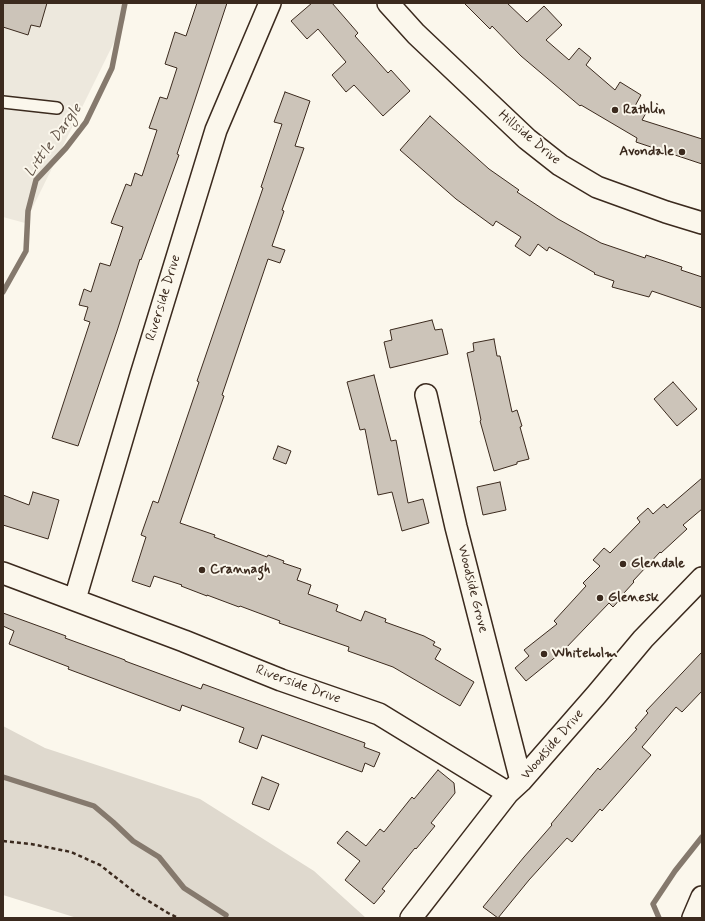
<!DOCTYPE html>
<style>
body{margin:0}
#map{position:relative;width:705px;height:921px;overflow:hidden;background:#fbf7ec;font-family:Mynerve,sans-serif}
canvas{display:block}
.frame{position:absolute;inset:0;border:4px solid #3b2a1e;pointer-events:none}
</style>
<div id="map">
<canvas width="705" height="921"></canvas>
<div class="frame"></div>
</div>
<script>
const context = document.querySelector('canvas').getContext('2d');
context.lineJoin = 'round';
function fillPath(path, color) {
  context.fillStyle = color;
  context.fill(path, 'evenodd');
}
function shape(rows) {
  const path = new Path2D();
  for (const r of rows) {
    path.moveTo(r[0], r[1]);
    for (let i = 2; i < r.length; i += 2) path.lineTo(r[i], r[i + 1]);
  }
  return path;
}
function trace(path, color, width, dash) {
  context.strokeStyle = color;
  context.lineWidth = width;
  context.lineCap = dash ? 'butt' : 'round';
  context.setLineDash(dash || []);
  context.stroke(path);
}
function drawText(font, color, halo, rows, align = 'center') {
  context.font = font + ' Mynerve,sans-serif';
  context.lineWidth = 4;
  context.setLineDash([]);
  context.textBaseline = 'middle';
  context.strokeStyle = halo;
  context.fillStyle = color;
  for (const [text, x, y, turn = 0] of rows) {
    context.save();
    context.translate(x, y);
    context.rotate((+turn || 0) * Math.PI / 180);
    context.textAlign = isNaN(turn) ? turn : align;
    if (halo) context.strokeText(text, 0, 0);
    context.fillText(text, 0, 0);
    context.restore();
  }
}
const built = shape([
 [3,3,127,3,125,20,25,223,3,217]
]);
const green = shape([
 [3,726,45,748,200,799,314,871,366,918,77,918,3,895]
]);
const stream = shape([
 [3,292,26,251,28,211,36,180,66,148,86,122,112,68,125,3],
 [3,777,94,806,113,822,133,841,159,857,184,888,226,915],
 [659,918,653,904,675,871,702,837]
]);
const building = shape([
 [3,3,47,3,40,27,31,25,28,35,3,27,3,3],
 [197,3,227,3,177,154,179,155,141,260,140,259,117,331,78,446,52,438,90,322,84,320,88,307,79,305,84,289,91,292,100,263,110,266,123,227,111,223,126,184,131,186,135,173,142,176,157,130,149,128,160,97,167,99,177,68,165,64,175,32,186,36,197,3],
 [312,3,332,3,358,33,355,36,388,73,391,70,410,91,383,116,354,85,346,92,332,75,346,62,318,29,307,39,291,21,312,3],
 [464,3,507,3,527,22,544,6,562,25,546,40,569,60,579,48,591,58,586,65,615,90,620,82,641,95,635,106,646,113,642,120,702,139,702,164,636,142,637,138,581,105,580,106,521,56,492,26,490,29,464,3],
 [285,92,310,101,295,146,304,148,282,210,284,211,272,246,285,250,280,263,268,259,222,395,224,396,180,523,215,535,214,537,267,557,268,555,284,561,283,563,301,569,297,580,311,585,308,594,338,605,336,611,361,621,365,611,386,619,385,622,424,636,435,642,433,645,441,649,435,659,474,682,460,706,393,667,348,651,349,647,279,623,280,621,240,606,239,607,207,595,207,596,181,586,182,585,154,576,150,587,132,581,146,537,141,535,153,501,158,503,199,382,197,381,263,188,261,187,282,124,274,122,285,92],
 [430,116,489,169,519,190,517,192,558,219,601,243,645,258,646,255,682,267,681,270,702,277,702,308,652,291,649,297,612,287,614,281,594,274,595,273,549,247,547,251,538,244,530,256,515,246,521,237,496,221,493,226,456,199,400,150,430,116],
 [432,320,435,330,442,329,448,354,390,368,384,342,392,340,390,330,432,320],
 [494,339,497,356,500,356,512,412,517,410,522,426,520,427,529,459,517,462,517,464,494,471,480,421,481,420,467,353,474,351,473,343,494,339],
 [374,375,391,441,396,440,408,503,423,499,429,523,402,531,392,492,378,495,365,429,360,430,347,382,374,375],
 [673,382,697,409,677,426,654,399,673,382],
 [278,446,291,451,286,464,273,459,278,446],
 [702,478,702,509,683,525,687,529,661,553,660,552,633,581,634,582,624,593,625,594,613,607,609,603,563,651,526,681,515,668,529,656,524,650,557,624,554,621,586,586,583,583,600,566,593,560,604,548,610,553,640,522,637,518,648,508,653,514,664,504,667,508,702,478],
 [500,482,506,510,483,515,477,487,500,482],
 [33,492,59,500,48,539,3,525,3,495,29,505,33,492],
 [3,613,66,636,65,638,125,660,125,661,201,689,203,684,365,743,364,747,380,753,374,767,365,763,362,772,262,735,257,749,239,742,244,728,182,705,180,711,68,669,69,667,9,644,14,631,3,626,3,613],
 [702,652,702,691,682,712,676,707,642,747,651,755,602,811,600,809,572,842,567,838,529,880,498,918,483,907,524,857,552,825,551,824,598,768,600,770,637,729,635,728,648,713,646,711,702,652],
 [438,770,454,783,455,793,431,823,435,826,416,849,415,848,382,889,385,891,374,904,345,880,360,861,337,843,347,831,366,846,380,829,384,832,412,797,414,799,438,770],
 [262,777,279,784,269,810,252,804,262,777]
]);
const path = shape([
 [3,841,31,844,71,852,100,865,137,894,168,913,178,918]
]);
const lane = shape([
 [3,102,57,108]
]);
const street = shape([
 [388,3,416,34,527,139,560,165,597,187,666,212,702,223],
 [426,395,456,527,521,781],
 [3,573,184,641,281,680,379,714,508,793],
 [75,599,141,375,216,130,270,3],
 [411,918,508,793,521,781,597,694,643,639,702,578],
 [693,918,702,897]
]);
const markers = [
 [615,110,4,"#3b2a1e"],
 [682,152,4,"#3b2a1e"],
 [623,564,4,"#3b2a1e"],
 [202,570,4,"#3b2a1e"],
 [600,598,4,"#3b2a1e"],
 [544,654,4,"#3b2a1e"]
];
const poiNames = [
 ["Rathlin",623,110],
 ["Avondale",674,152,"right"],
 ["Glendale",631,564],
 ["Crannagh",210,570],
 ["Glenesk",608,598],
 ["Whiteholm",552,654]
];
const streetNames = [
 ["Hillside Drive",529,138,40],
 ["Riverside Drive",164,298,-73],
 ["Woodside Grove",472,589,76],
 ["Riverside Drive",298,685,20],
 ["Woodside Drive",553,745,-49]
];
const waterNames = [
 ["Little Dargle",54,141,-54]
];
fillPath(built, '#ede8dd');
fillPath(green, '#dfd9ce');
trace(stream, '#85796d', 5.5);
fillPath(building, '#ccc4b9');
trace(building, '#3b2a1e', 1);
trace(lane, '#3b2a1e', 14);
trace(street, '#3b2a1e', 24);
trace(path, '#3b2a1e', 2.5, [4, 3]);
trace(lane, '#fbf7ec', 11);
trace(street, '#fbf7ec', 21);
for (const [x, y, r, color] of markers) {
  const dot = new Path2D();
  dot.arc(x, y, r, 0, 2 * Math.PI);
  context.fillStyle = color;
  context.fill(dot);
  trace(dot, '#fbf7ec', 1.5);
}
drawText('bold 14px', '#3b2a1e', '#fbf7ec', poiNames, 'left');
drawText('14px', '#3b2a1e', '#fbf7ec', streetNames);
drawText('italic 15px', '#605246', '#fbf7ec', waterNames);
</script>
